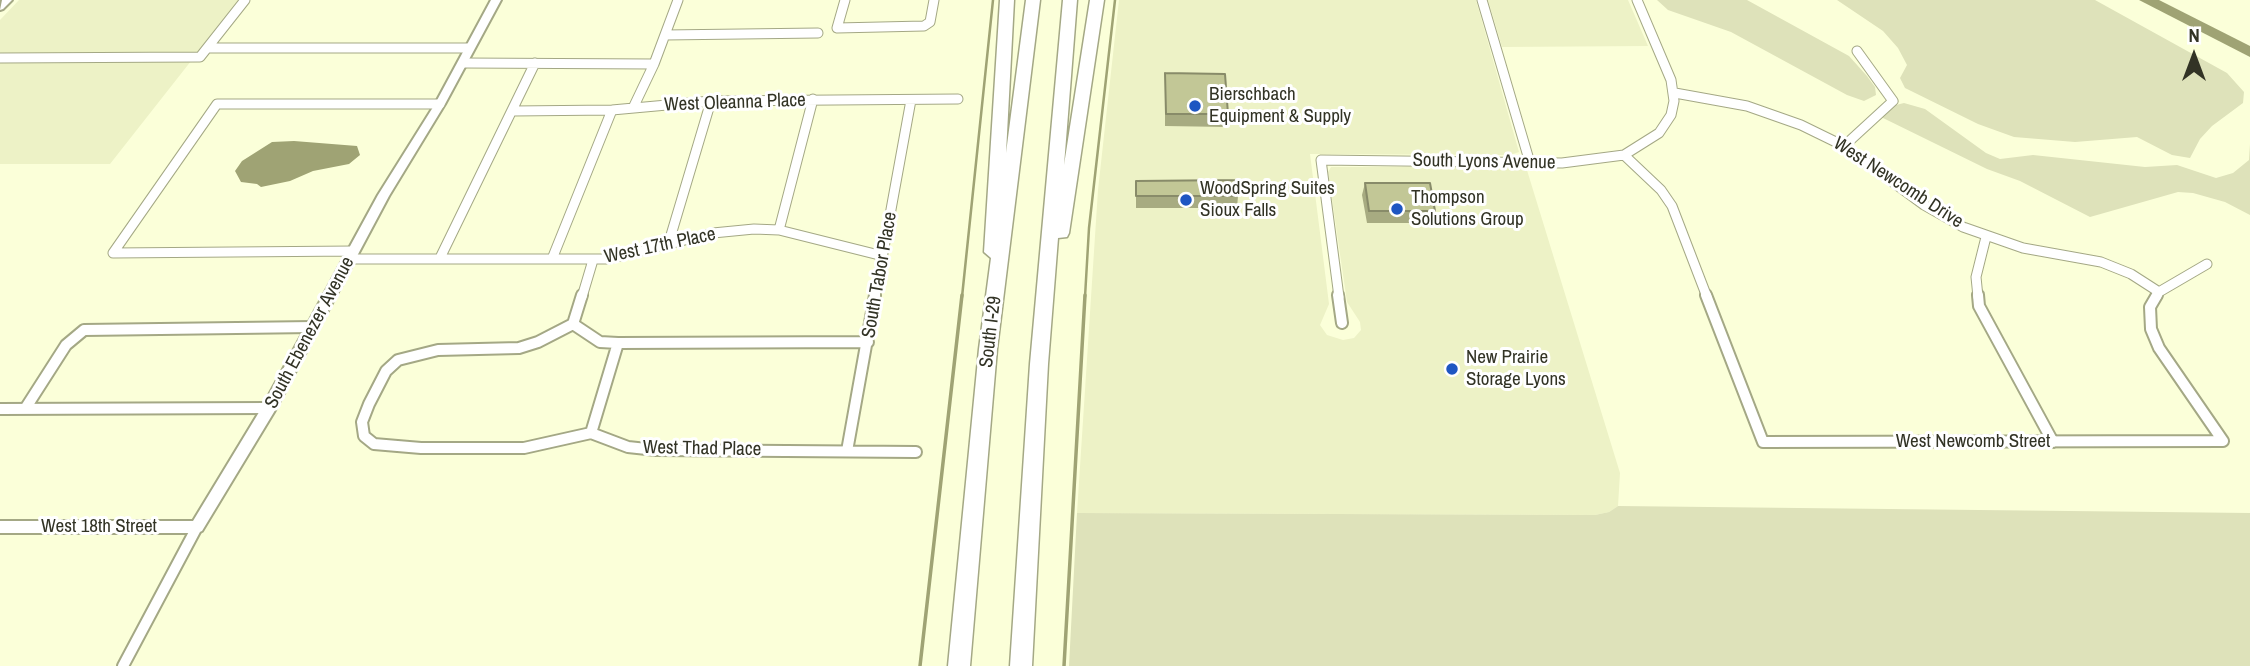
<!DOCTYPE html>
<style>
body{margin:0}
#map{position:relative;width:2250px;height:666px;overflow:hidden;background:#fbffd9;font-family:"Archivo Narrow",sans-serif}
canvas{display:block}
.north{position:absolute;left:2159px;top:21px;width:70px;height:70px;-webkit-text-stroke:5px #fff;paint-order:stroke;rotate:0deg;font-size:19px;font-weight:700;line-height:28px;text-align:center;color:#323325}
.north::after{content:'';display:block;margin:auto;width:24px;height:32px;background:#323325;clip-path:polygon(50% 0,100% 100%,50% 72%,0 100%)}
</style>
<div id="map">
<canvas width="2250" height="666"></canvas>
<div class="north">N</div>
</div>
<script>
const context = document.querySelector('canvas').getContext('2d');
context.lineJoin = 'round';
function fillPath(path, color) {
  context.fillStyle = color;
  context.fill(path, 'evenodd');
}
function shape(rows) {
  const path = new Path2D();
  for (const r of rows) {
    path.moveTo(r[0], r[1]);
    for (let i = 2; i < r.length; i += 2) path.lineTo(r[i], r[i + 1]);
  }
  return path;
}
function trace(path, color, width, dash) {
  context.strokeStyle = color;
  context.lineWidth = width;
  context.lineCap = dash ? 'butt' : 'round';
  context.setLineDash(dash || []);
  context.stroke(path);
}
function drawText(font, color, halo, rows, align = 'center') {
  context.font = font + ' "Archivo Narrow",sans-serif';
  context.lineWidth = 6;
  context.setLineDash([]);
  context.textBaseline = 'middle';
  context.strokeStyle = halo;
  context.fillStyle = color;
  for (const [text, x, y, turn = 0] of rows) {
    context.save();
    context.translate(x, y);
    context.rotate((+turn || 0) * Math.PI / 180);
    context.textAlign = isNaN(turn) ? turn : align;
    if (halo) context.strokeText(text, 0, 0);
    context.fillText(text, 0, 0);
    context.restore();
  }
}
const built = shape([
 [19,0,239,0,110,164,0,164,0,20],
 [1119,0,1476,0,1519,152,1510,155,1310,154,1329,304,1320,325,1327,335,1343,340,1354,338,1361,330,1360,322,1347,302,1328,172,1331,167,1526,167,1620,473,1618,506,1609,512,1595,515,1077,513,1098,190],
 [1488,0,1628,0,1648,46,1502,47]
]);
const green = shape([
 [1657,0,1747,0,1849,56,1867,76,1875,87,1876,95,1864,101,1847,95,1731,32,1668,10],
 [1837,0,2095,0,2227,73,2244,92,2243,103,2212,126,2200,139,2190,158,2172,155,2137,137,2075,142,2014,137,1978,124,1905,88,1900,78,1907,65,1898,48,1883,31],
 [1904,103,1925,109,1986,153,2000,159,2033,155,2145,167,2177,165,2216,178,2233,173,2249,160,2250,144,2250,215,2225,202,2193,193,2178,192,2090,217,2020,181,1987,169,1881,117,1896,105],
 [1618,506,2250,513,2250,666,1069,666,1077,513,1595,515,1609,512]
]);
const water = shape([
 [294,141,357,146,360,155,349,164,313,171,290,181,261,187,257,184,241,182,235,171,242,161,272,142]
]);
const streamFar1 = shape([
 [962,297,993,0],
 [1085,297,1089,228,1115,0]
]);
const stream = shape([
 [920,666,962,295],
 [1064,666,1085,295]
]);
const river = shape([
 [2139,0,2159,0,2250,46,2250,57,2139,0]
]);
const streetFar1 = shape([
 [845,0,837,28,924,26,930,22,934,0],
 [1482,0,1530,163],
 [665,35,818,33],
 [209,48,469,48],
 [0,58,200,57,245,0],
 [463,63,654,64],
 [1675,93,1747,106,1801,125,1844,146,1924,205,1963,227,2023,248,2101,262,2131,274,2159,292],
 [633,108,654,64,678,0],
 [513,111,612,110,711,101,958,99],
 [1844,146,1893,101,1857,51],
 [1624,155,1661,190,1672,206,1707,297],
 [779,230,813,99],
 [668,245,711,101],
 [113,253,217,104,440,104],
 [113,253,354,251],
 [440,258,535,63],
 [350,259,609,259,713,233,754,229,779,230,883,256],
 [552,259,612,110],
 [582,297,593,260],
 [875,297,911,100],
 [1339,297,1321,160,1562,163,1624,155,1659,133,1671,115,1674,101,1671,80,1637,0],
 [1978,297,1976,277,1986,237],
 [2156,297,2159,292,2207,264]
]);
const street = shape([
 [582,295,573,324,600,342,618,343,591,433],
 [1338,295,1342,323],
 [1706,295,1763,442,2223,441],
 [1978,295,1979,306,2053,442],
 [2157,295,2150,307,2151,329,2159,348,2223,441],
 [573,324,538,342,519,348,438,350,398,360,386,371,369,404,362,422,364,436,374,444,421,448,524,448,591,433,628,447,656,450,916,452],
 [618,343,868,342],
 [0,409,269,408],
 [25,409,66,345,84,330,313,327],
 [847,451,875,295],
 [123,666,197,527]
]);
const secondary = shape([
 [2,0,12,0,3,9,0,10,2,0],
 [491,0,501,0,445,104,389,196,274,412,202,531,197,533,0,533,0,521,193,521,264,404,378,195,435,104,491,0]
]);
const highway = shape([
 [1000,0,1014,0,1006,153,1026,0,1040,0,997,349,970,666,948,666,979,349,991,258,984,252,1000,0],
 [1063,0,1077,0,1064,165,1090,0,1104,0,1069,233,1067,237,1058,238,1048,364,1032,666,1010,666,1030,364,1063,0]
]);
const wall = shape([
 [1165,73,1228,114,1227,127,1165,126],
 [1136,181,1238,196,1237,208,1136,208],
 [1365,183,1435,211,1432,223,1367,223,1362,195]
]);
const building = shape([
 [1165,73,1225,74,1228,114,1166,114,1165,73],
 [1237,180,1238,196,1136,196,1136,181,1237,180],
 [1365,183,1430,183,1435,211,1369,211,1365,183]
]);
const markers = [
 [1195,106,7,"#1e56c2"],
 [1186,200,7,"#1e56c2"],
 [1397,209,7,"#1e56c2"],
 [1452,369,7,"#1e56c2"]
];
const poiNames = [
 ["Bierschbach",1209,95],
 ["Equipment & Supply",1209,117],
 ["WoodSpring Suites",1200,189],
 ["Sioux Falls",1200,211],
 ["Thompson",1411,198],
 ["Solutions Group",1411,220],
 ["New Prairie",1466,358],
 ["Storage Lyons",1466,380]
];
const streetNames = [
 ["West Oleanna Place",735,103,-2],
 ["South Lyons Avenue",1484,162,1],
 ["West Newcomb Drive",1898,183,33],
 ["West 17th Place",660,246,-12],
 ["South Tabor Place",880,275,-80],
 ["South I-29",991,332,-83],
 ["South Ebenezer Avenue",310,333,-62],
 ["West Newcomb Street",1973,442],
 ["West Thad Place",702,449,1],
 ["West 18th Street",99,527]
];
fillPath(built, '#edf2c6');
fillPath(green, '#dee2ba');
fillPath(water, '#9fa374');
trace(streamFar1, '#9fa374', 2.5);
trace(stream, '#9fa374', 3.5);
fillPath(river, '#9fa374');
trace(streetFar1, '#a4a885', 11);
trace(street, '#a4a885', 14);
trace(secondary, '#a4a885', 4);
trace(highway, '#a4a885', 3);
trace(streetFar1, '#fff', 9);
trace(street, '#fff', 10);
fillPath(secondary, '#fff');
fillPath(highway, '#fff');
fillPath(wall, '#a7ab81');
fillPath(building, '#c2c796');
trace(building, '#888b69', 2);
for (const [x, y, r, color] of markers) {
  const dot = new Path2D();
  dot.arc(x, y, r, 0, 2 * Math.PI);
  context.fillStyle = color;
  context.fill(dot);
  trace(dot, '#fff', 2.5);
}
drawText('19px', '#323325', '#fff', poiNames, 'left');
drawText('19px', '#323325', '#fff', streetNames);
</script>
